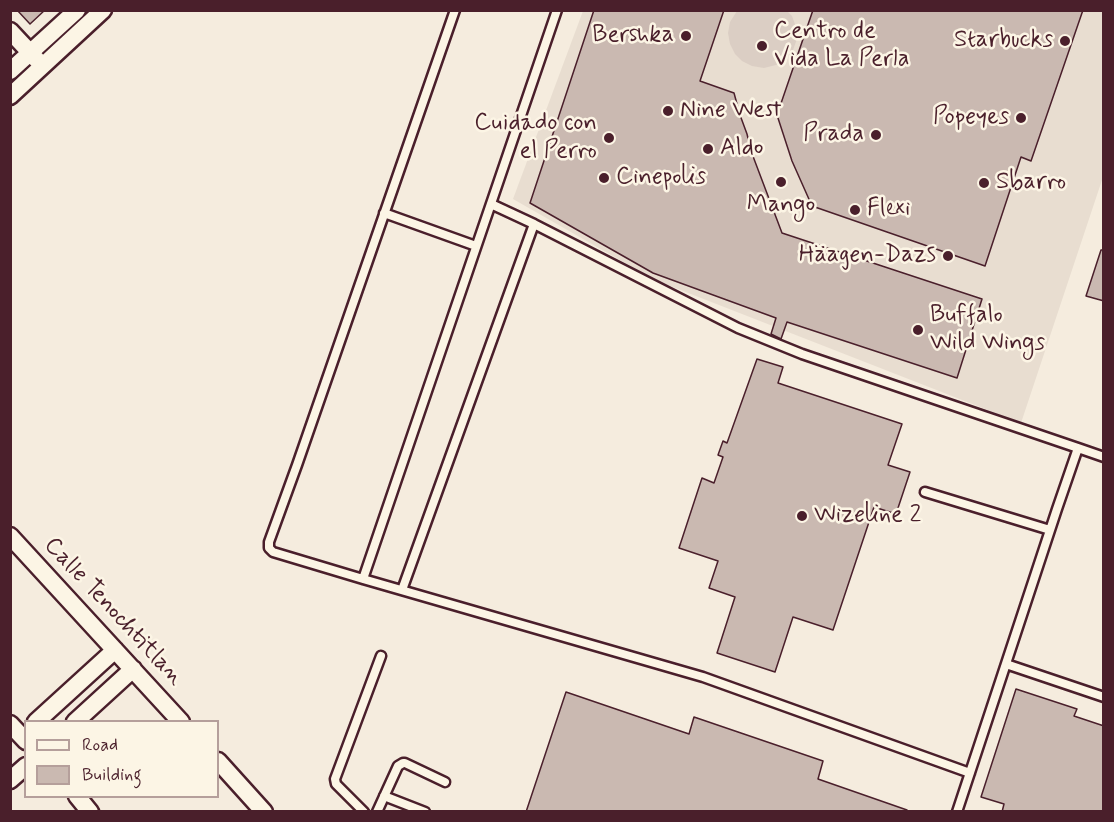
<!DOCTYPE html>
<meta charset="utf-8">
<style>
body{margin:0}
#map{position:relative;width:1114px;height:822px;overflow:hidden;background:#f5ecde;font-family:Mynerve,sans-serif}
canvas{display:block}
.frame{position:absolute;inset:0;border:12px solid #4a1f2b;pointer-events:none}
.legend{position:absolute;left:24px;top:720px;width:195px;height:78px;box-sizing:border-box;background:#fcf5e5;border:2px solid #b59f9b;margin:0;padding:8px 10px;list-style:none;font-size:18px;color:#4a1f2b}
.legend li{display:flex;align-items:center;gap:12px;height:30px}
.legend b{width:30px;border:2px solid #b59f9b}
</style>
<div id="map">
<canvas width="1114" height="822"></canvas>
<div class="frame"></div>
<ul class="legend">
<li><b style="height:8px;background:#fcf5e5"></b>Road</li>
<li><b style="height:16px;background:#cab9b1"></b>Building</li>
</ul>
</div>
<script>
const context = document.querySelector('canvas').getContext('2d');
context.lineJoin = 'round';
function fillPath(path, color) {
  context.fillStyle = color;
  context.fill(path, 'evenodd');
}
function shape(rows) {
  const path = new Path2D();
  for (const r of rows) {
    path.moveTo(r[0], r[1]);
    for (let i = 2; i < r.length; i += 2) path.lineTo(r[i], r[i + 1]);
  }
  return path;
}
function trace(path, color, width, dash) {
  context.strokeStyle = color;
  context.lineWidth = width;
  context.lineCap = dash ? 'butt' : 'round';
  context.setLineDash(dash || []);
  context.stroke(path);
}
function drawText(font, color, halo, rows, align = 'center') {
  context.font = font + ' Mynerve,sans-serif';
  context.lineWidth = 5;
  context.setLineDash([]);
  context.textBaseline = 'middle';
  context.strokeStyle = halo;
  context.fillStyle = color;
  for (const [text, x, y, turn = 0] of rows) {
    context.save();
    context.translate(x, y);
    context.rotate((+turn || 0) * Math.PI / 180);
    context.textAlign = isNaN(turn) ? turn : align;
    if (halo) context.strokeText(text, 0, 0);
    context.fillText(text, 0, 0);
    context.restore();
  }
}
const built = shape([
 [583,11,1103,11,1103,177,1021,423,655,280,513,199]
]);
const green = shape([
 [737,11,787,11,792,16,796,27,797,39,793,50,786,59,776,65,764,68,752,66,742,61,735,54,730,44,728,33,730,22]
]);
const building = shape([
 [17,10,45,10,30,24,17,10],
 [594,10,724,10,700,81,734,93,740,115,747,134,751,151,782,233,982,299,957,378,787,322,781,339,771,334,776,318,653,273,530,203,594,10],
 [813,10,1083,10,1031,161,1021,157,985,266,812,206,792,161,777,115,813,10],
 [1101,250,1104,250,1104,301,1086,296,1101,250],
 [757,359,783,367,778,383,902,424,888,465,910,472,896,514,874,507,833,630,793,617,775,672,717,653,735,597,709,588,718,561,679,548,702,478,714,483,723,457,718,455,723,441,727,443,757,359],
 [1016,689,1077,709,1074,716,1104,726,1104,812,1002,812,1004,804,981,797,1016,689],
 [566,692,689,734,694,717,823,761,818,779,907,810,907,812,526,812,566,692]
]);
const service = shape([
 [455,10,297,465,269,542,269,548,273,552,363,579,703,677,970,773],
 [491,204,534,224],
 [384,213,476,246],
 [1078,448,1104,457],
 [925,492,1050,530],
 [363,579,557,10],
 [402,590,534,224,738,328,802,354,1078,448,1057,509,957,812],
 [1006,664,1104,697],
 [384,796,425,812],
 [364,812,336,784,335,779,381,656],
 [377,812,398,766,403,763,405,763,445,782]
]);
const minor = shape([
 [10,31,38,61],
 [10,71,77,10],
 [10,96,103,10],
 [10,536,181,722],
 [36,722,115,650],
 [75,722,133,669],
 [10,724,26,741],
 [218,761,264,812],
 [10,780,26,766],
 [77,796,90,812]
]);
const markers = [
 [686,36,6,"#4a1f2b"],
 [1065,41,6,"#4a1f2b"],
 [762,46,6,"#4a1f2b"],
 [668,111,6,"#4a1f2b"],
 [1021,118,6,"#4a1f2b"],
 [876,135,6,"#4a1f2b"],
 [609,138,6,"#4a1f2b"],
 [708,149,6,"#4a1f2b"],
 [604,178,6,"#4a1f2b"],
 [781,182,6,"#4a1f2b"],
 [984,183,6,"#4a1f2b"],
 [855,210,6,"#4a1f2b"],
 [948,256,6,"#4a1f2b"],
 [918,330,6,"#4a1f2b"],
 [802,516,6,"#4a1f2b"]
];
const poiNames = [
 ["Centro de",774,32],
 ["Vida La Perla",774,60],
 ["Bershka",674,36,"right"],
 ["Starbucks",1053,41,"right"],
 ["Nine West",680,111],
 ["Popeyes",1009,118,"right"],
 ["Cuidado con",597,124,"right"],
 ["el Perro",597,152,"right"],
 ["Prada",864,135,"right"],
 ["Aldo",720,149],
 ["Cinepolis",616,178],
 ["Sbarro",996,183],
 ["Mango",781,206,"center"],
 ["Flexi",867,210],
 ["Häagen-Dazs",936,256,"right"],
 ["Buffalo",930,316],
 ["Wild Wings",930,344],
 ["Wizeline 2",814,516]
];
const streetNames = [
 ["Calle Tenochtitlan",113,612,47]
];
fillPath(built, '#e8ddd0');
fillPath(green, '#dbcec4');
fillPath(building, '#cab9b1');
trace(building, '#4a1f2b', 1.5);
trace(service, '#4a1f2b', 13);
trace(minor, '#4a1f2b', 21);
trace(service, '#fcf5e5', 8);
trace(minor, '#fcf5e5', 16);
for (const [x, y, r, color] of markers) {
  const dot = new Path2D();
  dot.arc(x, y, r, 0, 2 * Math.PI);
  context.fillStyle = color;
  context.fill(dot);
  trace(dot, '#fcf5e5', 2);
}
drawText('24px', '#4a1f2b', '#fcf5e5', poiNames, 'left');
drawText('24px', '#4a1f2b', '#fcf5e5', streetNames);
</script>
